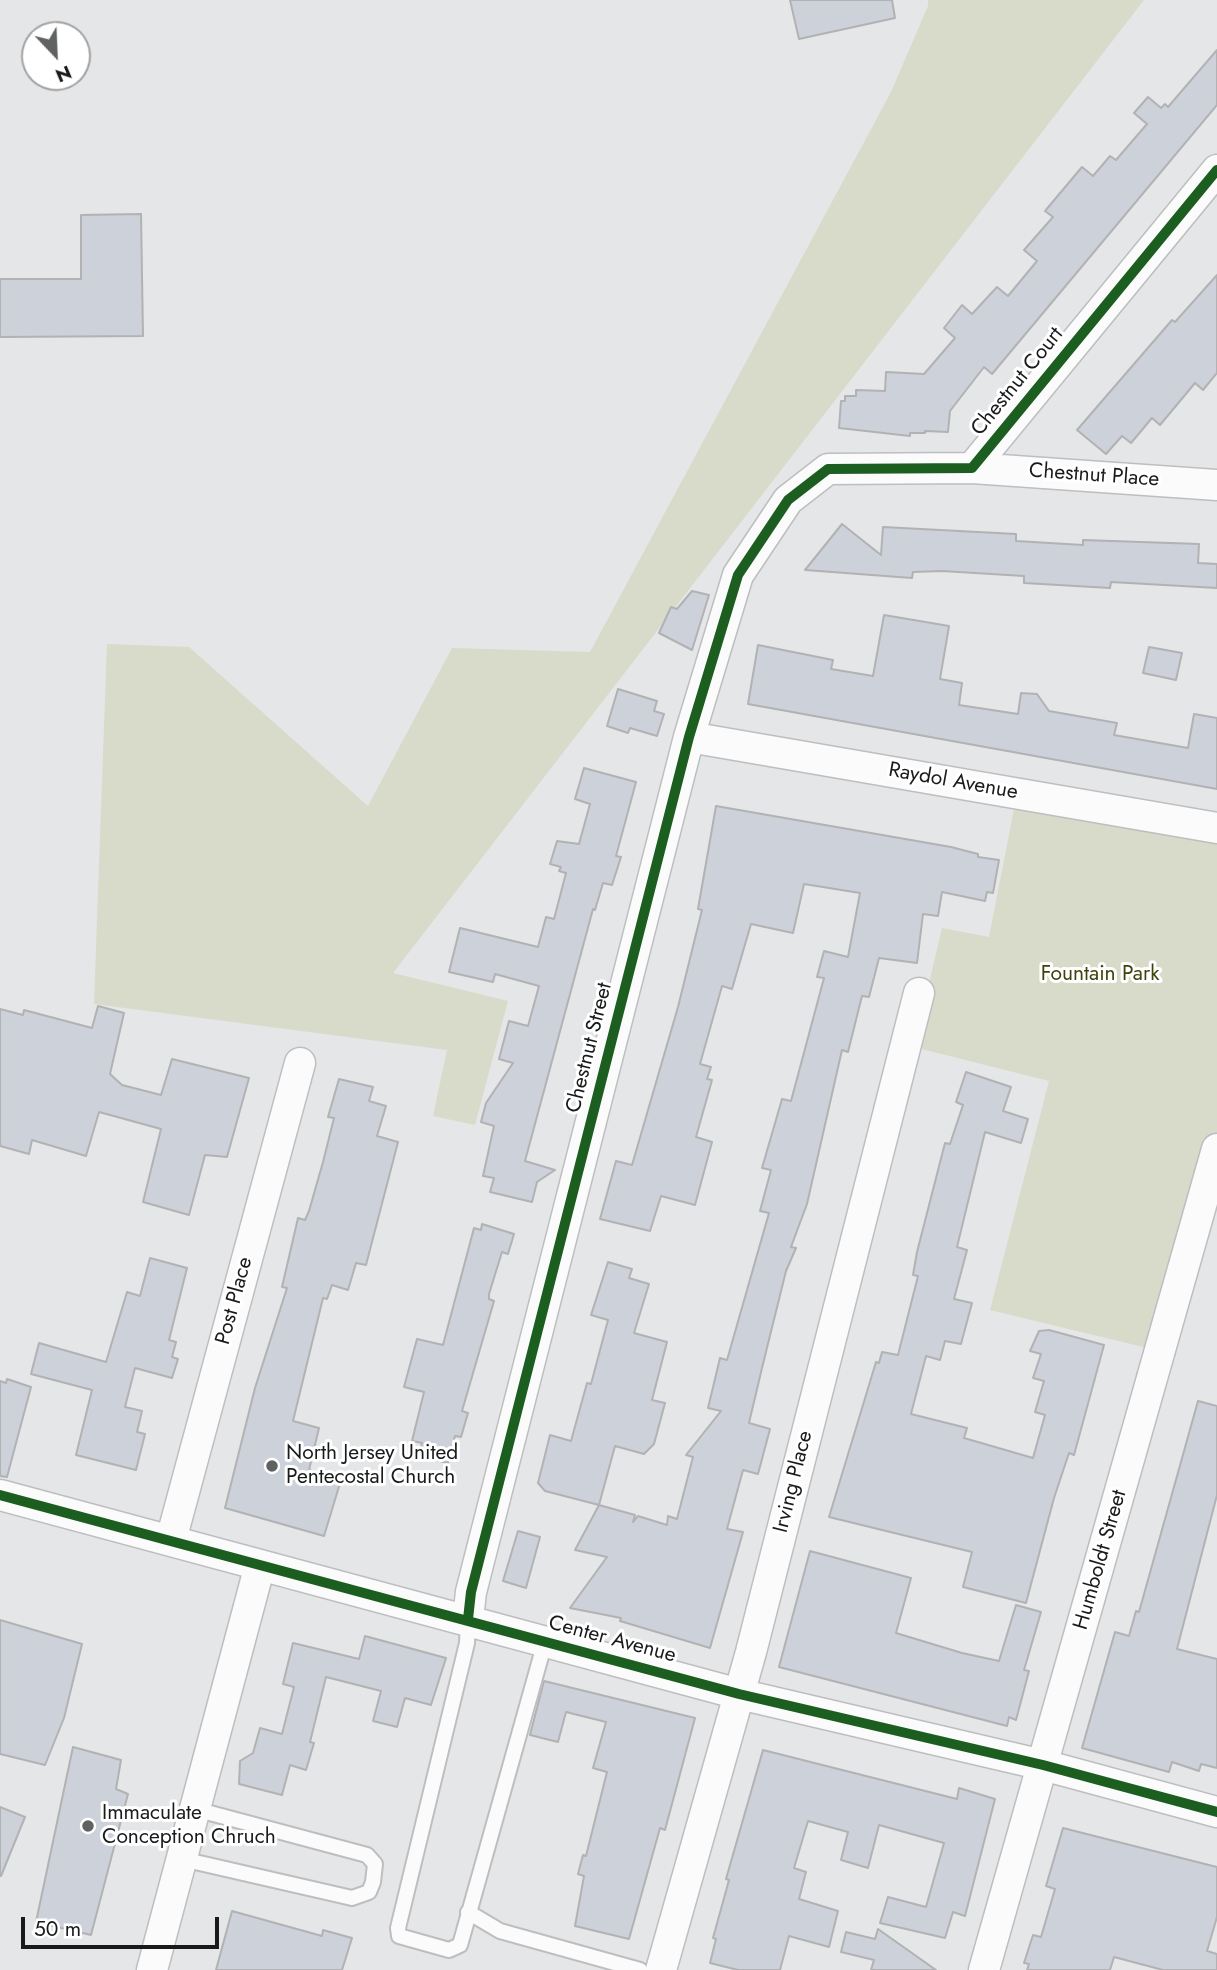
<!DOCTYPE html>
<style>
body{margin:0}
#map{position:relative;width:1217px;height:1970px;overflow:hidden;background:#e5e6e8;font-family:Jost,sans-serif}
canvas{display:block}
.north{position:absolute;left:21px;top:21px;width:70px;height:70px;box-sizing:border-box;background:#fff;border:2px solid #a3a3a4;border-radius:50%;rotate:157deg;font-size:19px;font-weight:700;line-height:28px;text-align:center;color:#191a1b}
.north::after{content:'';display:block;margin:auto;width:24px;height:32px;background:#606163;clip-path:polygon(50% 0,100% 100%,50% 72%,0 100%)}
.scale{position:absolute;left:21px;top:1917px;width:198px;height:32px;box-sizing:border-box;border:4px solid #191a1b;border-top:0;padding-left:9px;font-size:21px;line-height:24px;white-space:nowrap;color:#191a1b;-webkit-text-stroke:5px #fff;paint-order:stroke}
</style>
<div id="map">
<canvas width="1217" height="1970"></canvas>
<div class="north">N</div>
<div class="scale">50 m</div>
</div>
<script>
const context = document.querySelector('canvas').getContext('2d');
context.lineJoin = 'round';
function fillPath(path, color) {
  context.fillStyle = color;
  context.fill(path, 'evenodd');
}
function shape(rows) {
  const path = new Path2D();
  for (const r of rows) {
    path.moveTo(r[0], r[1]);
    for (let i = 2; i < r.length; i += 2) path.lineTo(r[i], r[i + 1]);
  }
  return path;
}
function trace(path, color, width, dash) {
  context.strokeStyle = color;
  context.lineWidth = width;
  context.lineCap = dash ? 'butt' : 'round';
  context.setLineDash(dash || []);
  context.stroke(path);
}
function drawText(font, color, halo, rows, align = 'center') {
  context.font = font + ' Jost,sans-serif';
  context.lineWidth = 6;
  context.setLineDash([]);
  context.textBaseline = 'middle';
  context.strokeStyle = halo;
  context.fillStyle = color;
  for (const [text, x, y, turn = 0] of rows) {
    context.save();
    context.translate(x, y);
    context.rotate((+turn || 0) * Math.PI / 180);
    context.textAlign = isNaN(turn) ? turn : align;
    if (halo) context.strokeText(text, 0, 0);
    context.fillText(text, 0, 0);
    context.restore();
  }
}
const green = shape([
 [928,0,1144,0,393,973,508,1001,475,1125,433,1116,447,1050,94,1004,107,644,189,647,368,806,452,648,590,652,891,92,928,6],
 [1015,804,1217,838,1217,1139,1160,1351,990,1310,1049,1081,914,1047,942,928,989,937]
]);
const building = shape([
 [790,0,892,0,895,18,799,39,790,0],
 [1217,50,1217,105,992,374,984,367,950,411,948,432,925,431,925,433,910,433,910,436,839,428,841,401,845,401,845,396,856,396,856,390,885,391,886,372,924,374,955,338,944,328,962,305,972,314,997,287,1008,296,1037,261,1024,250,1053,217,1045,211,1082,167,1093,176,1110,156,1116,160,1147,124,1134,113,1148,97,1161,108,1165,104,1168,107,1217,50],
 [141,214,143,336,0,337,0,279,81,279,81,215,141,214],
 [1217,275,1217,373,1203,390,1195,383,1160,425,1152,418,1131,443,1122,436,1106,454,1077,430,1172,320,1175,322,1217,275],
 [842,524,881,555,883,527,1016,534,1016,541,1083,545,1083,540,1199,544,1198,563,1217,564,1217,588,1111,582,1110,588,1024,583,1024,576,942,571,913,572,912,578,805,570,842,524],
 [692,591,709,595,692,650,659,633,671,607,677,609,692,591],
 [884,615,949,626,940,679,962,683,959,705,1018,714,1021,693,1037,694,1049,711,1117,723,1114,735,1188,748,1194,714,1217,718,1217,789,748,704,758,645,833,660,831,669,873,676,884,615],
 [1149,647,1182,653,1176,680,1143,673,1149,647],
 [618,689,657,701,654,711,664,714,657,736,630,728,628,733,607,726,618,689],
 [584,768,636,782,616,856,621,857,612,885,603,883,595,910,593,909,525,1161,555,1170,537,1182,532,1202,490,1192,494,1178,483,1176,494,1126,481,1122,486,1103,513,1063,499,1059,509,1021,528,1026,539,986,495,974,493,982,449,972,460,928,538,947,546,917,554,919,566,873,559,871,561,867,550,864,557,841,579,844,590,804,575,799,584,768],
 [716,806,951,847,978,854,978,857,999,860,993,893,987,892,985,901,942,892,938,916,923,914,917,963,879,958,869,997,862,996,848,1052,842,1050,807,1204,791,1247,796,1248,786,1271,762,1368,749,1423,770,1429,758,1474,743,1470,727,1529,743,1532,710,1648,620,1621,621,1618,570,1608,607,1557,575,1550,599,1505,635,1515,633,1522,638,1516,667,1525,668,1516,677,1519,693,1457,686,1455,721,1411,708,1408,720,1358,727,1360,769,1213,760,1211,771,1170,762,1168,782,1099,791,1101,824,978,817,977,824,951,848,957,860,893,804,884,793,933,751,924,732,989,722,986,700,1064,711,1067,707,1079,712,1080,696,1137,712,1142,695,1205,661,1196,650,1231,600,1219,616,1161,632,1165,678,1007,702,910,698,909,716,806],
 [98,1006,124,1013,110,1074,122,1085,161,1095,172,1059,249,1078,227,1157,205,1155,189,1215,143,1202,161,1129,99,1112,86,1156,32,1140,29,1154,0,1146,0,1009,23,1015,24,1010,92,1028,98,1006],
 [966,1072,1011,1087,1003,1111,1028,1119,1021,1143,985,1132,957,1247,967,1250,954,1299,972,1303,961,1344,945,1341,940,1360,926,1356,911,1414,967,1428,964,1438,1033,1458,1045,1415,1035,1412,1044,1381,1033,1378,1041,1354,1030,1351,1039,1331,1049,1330,1104,1345,1074,1455,1069,1453,1054,1498,1026,1603,963,1587,972,1552,829,1517,876,1362,879,1363,882,1352,898,1355,918,1276,913,1275,917,1252,945,1143,950,1144,963,1105,956,1102,966,1072],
 [339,1079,373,1087,369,1101,386,1106,377,1136,398,1142,366,1265,356,1263,348,1290,332,1285,327,1299,323,1298,293,1421,319,1428,309,1470,341,1480,324,1536,225,1508,255,1388,287,1288,282,1287,298,1218,305,1220,309,1211,323,1162,334,1118,328,1117,339,1079],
 [482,1224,514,1234,508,1254,502,1252,489,1294,489,1299,494,1301,462,1411,468,1413,461,1437,455,1436,448,1463,419,1456,422,1443,412,1441,424,1392,404,1387,417,1339,443,1345,474,1228,481,1230,482,1224],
 [150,1258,187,1268,169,1340,176,1342,172,1357,178,1359,172,1378,135,1368,125,1407,142,1411,137,1432,145,1434,136,1470,76,1455,92,1390,31,1374,39,1343,106,1362,127,1292,140,1296,150,1258],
 [608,1262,632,1269,629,1278,649,1284,634,1333,667,1342,652,1400,665,1403,654,1444,644,1454,615,1446,599,1505,545,1491,538,1483,550,1435,571,1441,587,1383,591,1384,608,1320,591,1315,608,1262],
 [7,1379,31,1387,7,1477,0,1476,0,1381,6,1383,7,1379],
 [1198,1401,1217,1406,1217,1495,1177,1649,1217,1659,1217,1768,1201,1764,1199,1771,1172,1762,1169,1772,1082,1748,1115,1632,1129,1636,1136,1611,1139,1612,1198,1401],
 [518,1531,540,1537,526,1588,503,1581,518,1531],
 [810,1551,911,1578,896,1633,962,1653,999,1661,1016,1605,1041,1612,1024,1670,1029,1671,1016,1720,1009,1717,1007,1726,779,1667,810,1551],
 [0,1620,82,1644,64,1718,45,1765,0,1754,0,1620],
 [365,1636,446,1658,431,1705,405,1698,397,1727,373,1721,381,1691,326,1677,310,1742,314,1743,306,1770,290,1765,282,1795,239,1784,240,1761,253,1753,260,1728,282,1734,294,1687,283,1684,293,1643,359,1659,365,1636],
 [544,1681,695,1718,665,1830,660,1828,629,1939,575,1926,584,1876,578,1874,583,1855,586,1856,607,1772,593,1768,606,1722,566,1712,558,1742,530,1735,544,1681],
 [73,1747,121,1760,116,1789,128,1794,91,1935,36,1922,73,1747],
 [763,1750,957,1799,959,1788,995,1799,965,1916,953,1912,945,1938,880,1923,888,1897,926,1907,944,1843,879,1825,868,1868,841,1860,848,1832,808,1821,794,1868,806,1872,799,1899,838,1911,829,1947,789,1936,780,1970,738,1970,710,1963,716,1939,713,1938,729,1880,726,1879,763,1750],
 [0,1807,25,1817,1,1876,0,1875,0,1807],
 [1063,1828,1217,1867,1217,1917,1207,1951,1217,1954,1217,1970,1163,1970,1114,1957,1110,1970,1027,1970,1029,1964,1024,1963,1033,1935,1041,1937,1055,1889,1046,1886,1063,1828],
 [232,1911,322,1936,323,1930,352,1938,342,1970,216,1970,232,1911],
 [878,1929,936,1970,871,1970,874,1960,841,1952,846,1932,875,1939,878,1929]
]);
const lane = shape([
 [468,1619,467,1643,398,1928,399,1936,449,1950,460,1945,545,1642],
 [182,1859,352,1898,369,1892,373,1882,375,1864,367,1855,195,1809],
 [468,1912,500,1931,640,1970]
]);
const street = shape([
 [972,468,1217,485],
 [689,737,1217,828],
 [0,1495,739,1694,1043,1765,1217,1812],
 [171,1540,300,1063],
 [468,1619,471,1592,689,737,738,575,788,500,828,469,972,468,1217,170],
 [152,1970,260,1565],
 [661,1970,751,1652,919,993],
 [984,1970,1217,1149]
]);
const cycleway = shape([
 [0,1495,739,1694,1043,1765,1217,1812],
 [468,1619,471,1592,689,737,738,575,788,500,828,469,972,468,1217,170]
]);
const markers = [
 [272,1466,7,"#606163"],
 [88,1826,7,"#606163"]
];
const streetNames = [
 ["Chestnut Court",1018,382,-51],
 ["Chestnut Place",1094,476,4],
 ["Raydol Avenue",953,782,10],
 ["Chestnut Street",590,1048,-76],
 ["Post Place",235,1301,-75],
 ["Irving Place",794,1482,-76],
 ["Humboldt Street",1101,1560,-74],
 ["Center Avenue",612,1640,15]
];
const parkNames = [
 ["Fountain Park",1100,975]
];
const poiNames = [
 ["North Jersey United",286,1454],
 ["Pentecostal Church",286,1478],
 ["Immaculate",102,1814],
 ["Conception Chruch",102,1838]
];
fillPath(green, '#d8daca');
fillPath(building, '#cdd1d9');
trace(building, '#b2b2b4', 2);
trace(lane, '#bebec0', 18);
trace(street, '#bebec0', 33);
trace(lane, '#fbfbfc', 14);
trace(street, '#fbfbfc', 30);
trace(cycleway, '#1b5e20', 10);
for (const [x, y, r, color] of markers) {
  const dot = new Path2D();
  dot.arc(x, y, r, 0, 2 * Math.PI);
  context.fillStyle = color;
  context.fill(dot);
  trace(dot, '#fff', 2.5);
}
drawText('21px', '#191a1b', '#fff', streetNames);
drawText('21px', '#40420d', '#fff', parkNames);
drawText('21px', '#191a1b', '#fff', poiNames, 'left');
</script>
